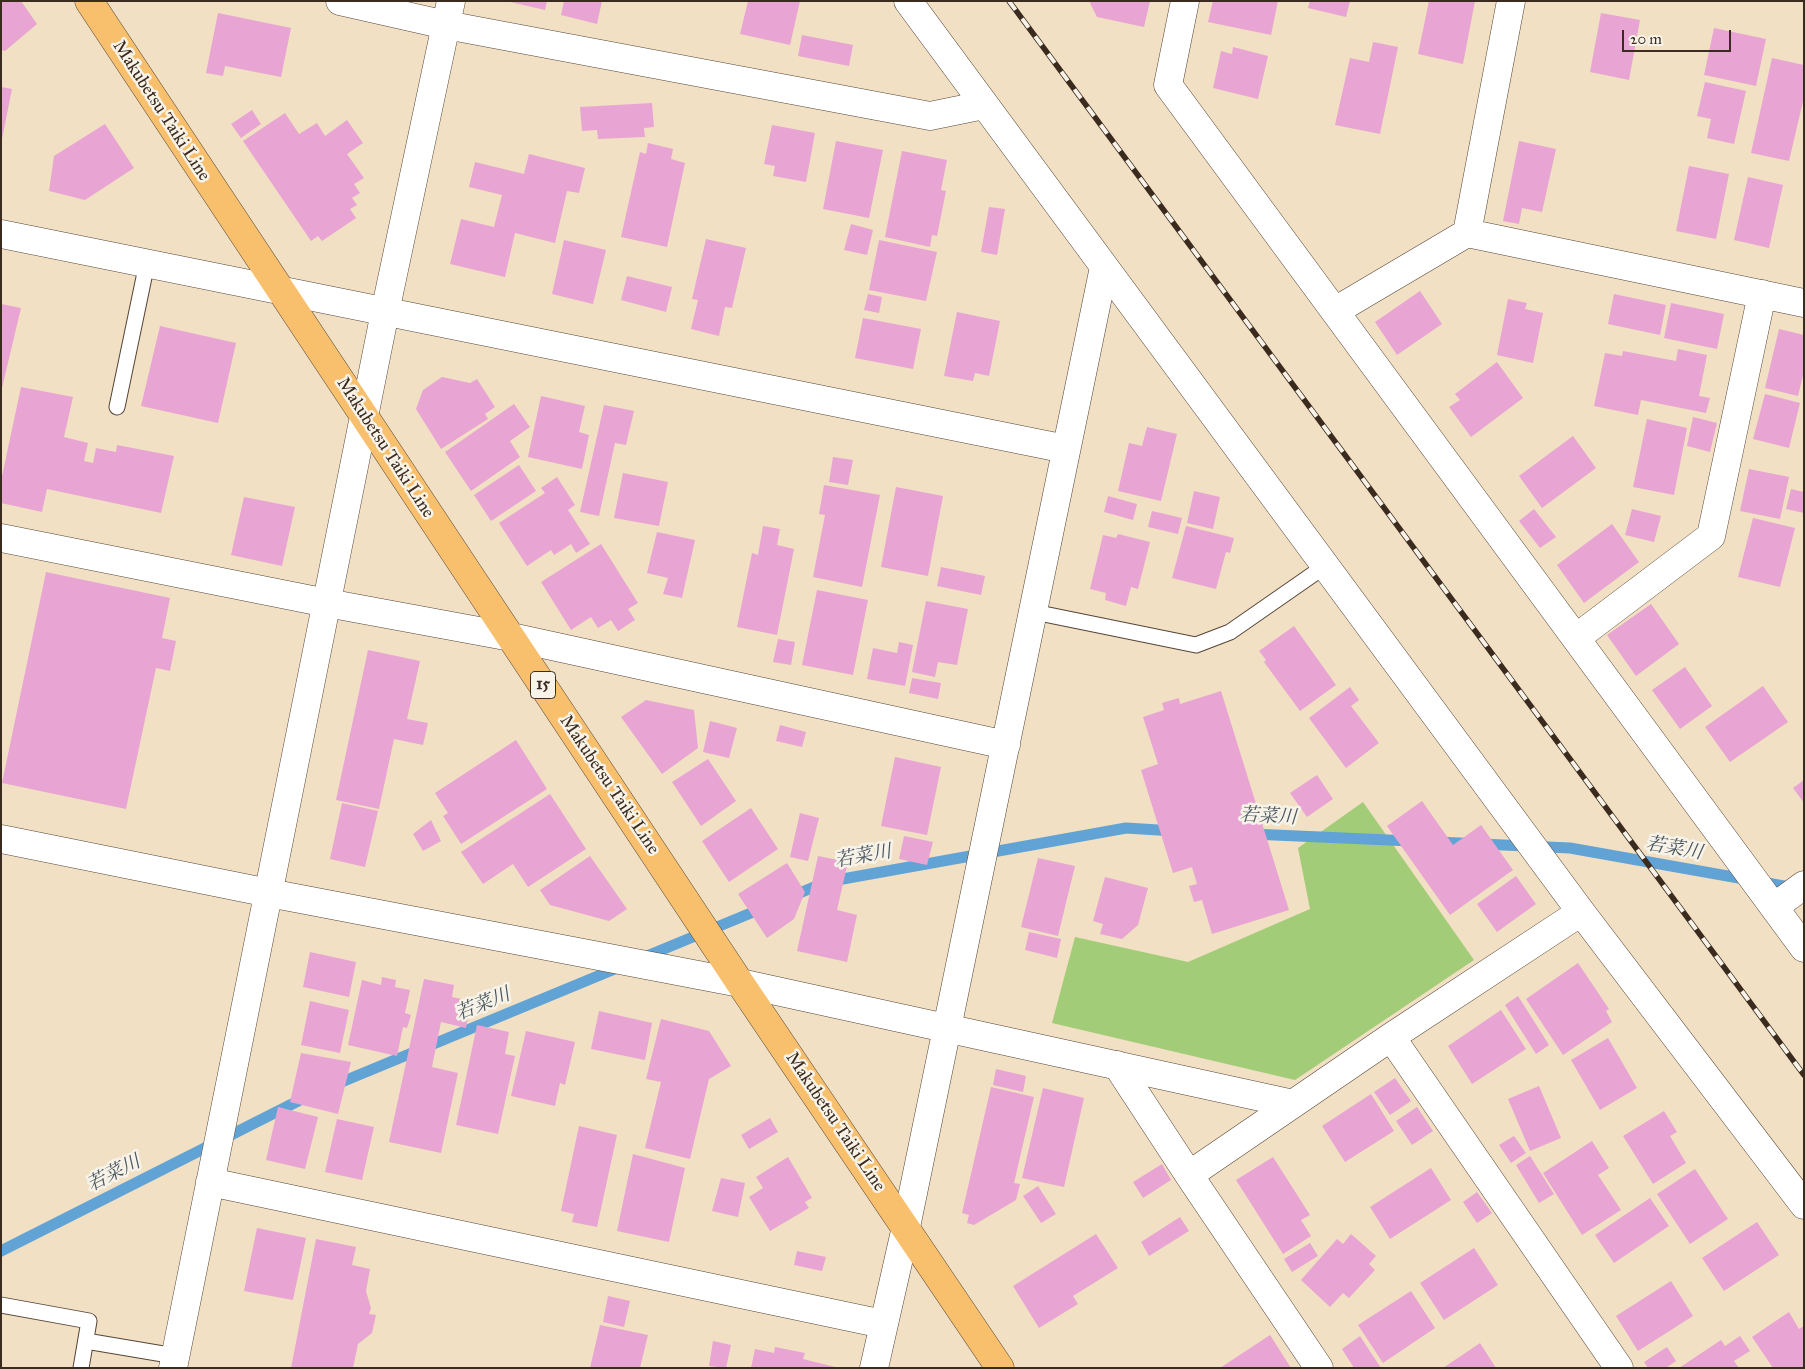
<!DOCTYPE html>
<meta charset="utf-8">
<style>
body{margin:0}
#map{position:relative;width:1805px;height:1369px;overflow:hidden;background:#f1e0c3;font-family:"IM FELL Great Primer",serif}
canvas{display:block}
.frame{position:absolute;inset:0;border:2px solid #3b2a1e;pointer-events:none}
.scale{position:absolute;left:1622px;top:30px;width:109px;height:22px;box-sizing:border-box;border:2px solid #3b2a1e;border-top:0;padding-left:6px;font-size:15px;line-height:18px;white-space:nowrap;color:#3b2a1e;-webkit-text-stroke:4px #f7f3e8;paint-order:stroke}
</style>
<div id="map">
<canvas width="1805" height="1369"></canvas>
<div class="frame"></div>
<div class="scale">20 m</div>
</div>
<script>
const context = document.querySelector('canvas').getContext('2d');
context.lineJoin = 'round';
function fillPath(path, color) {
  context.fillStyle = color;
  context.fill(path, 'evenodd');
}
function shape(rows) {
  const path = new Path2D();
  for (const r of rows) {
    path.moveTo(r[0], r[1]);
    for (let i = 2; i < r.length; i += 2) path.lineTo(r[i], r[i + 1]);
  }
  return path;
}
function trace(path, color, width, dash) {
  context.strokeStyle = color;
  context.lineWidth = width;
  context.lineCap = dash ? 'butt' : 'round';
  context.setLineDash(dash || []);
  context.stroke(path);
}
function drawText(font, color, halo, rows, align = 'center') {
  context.font = font + ' "IM FELL Great Primer","Noto Serif JP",serif';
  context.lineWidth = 5;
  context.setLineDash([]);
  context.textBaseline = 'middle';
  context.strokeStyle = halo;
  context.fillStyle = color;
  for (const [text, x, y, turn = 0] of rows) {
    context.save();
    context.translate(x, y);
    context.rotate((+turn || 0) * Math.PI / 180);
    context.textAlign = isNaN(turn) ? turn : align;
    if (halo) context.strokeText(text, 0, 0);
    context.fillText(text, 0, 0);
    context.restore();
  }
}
const green = shape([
 [1363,802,1474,960,1295,1080,1052,1023,1075,937,1188,962,1310,909,1298,848]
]);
const stream = shape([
 [1252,834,1411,841],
 [1437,842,1570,848,1795,888],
 [790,897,826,882,1126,828,1174,831],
 [642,958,763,908],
 [332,1086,622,966],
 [1,1251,306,1097]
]);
const building = shape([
 [1,1,21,1,37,24,5,51,1,50],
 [506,1,547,1,545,10],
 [564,1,602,1,597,24,561,15],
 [748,1,800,1,790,45,740,34],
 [1091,1,1150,1,1144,27,1097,17,1090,3],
 [1213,1,1278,1,1271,35,1208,22],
 [1310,1,1350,1,1346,17,1308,8],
 [1429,1,1475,1,1463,64,1418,54],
 [218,13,291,28,281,77,225,66,223,76,206,73],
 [1601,13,1640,20,1629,80,1590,72],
 [1714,28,1766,39,1756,86,1704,75],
 [802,35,853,45,849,66,798,56],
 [1373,42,1398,47,1380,134,1335,125,1350,58,1369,62],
 [1233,47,1268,56,1258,99,1213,88,1221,51,1232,54],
 [1772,58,1804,65,1804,97,1789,161,1751,153],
 [1705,82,1746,91,1734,144,1707,138,1711,119,1697,116],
 [1,87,12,89,2,139,1,139],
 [652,103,654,127,644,128,645,137,598,139,597,130,582,131,580,107],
 [252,110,261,124,241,138,231,124],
 [285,113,299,134,317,123,325,136,347,120,363,143,347,154,364,178,354,184,360,193,352,198,357,205,350,209,356,218,322,241,318,236,311,241,243,141],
 [105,124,134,168,85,200,49,191,54,156],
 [772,125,815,133,806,182,773,176,775,166,764,164],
 [836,141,883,150,869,218,823,209],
 [1519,141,1556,149,1542,212,1522,208,1519,224,1503,221],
 [648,143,673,149,671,159,685,163,667,247,621,237,640,152,646,154],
 [902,151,947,160,941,190,946,191,937,236,932,235,930,247,885,237],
 [529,154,585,168,579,193,567,191,555,243,515,233,505,277,450,264,461,219,494,227,502,195,469,187,475,162,524,174],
 [1689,166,1729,174,1716,239,1676,231],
 [1748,177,1783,185,1769,248,1734,240],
 [989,207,1005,209,997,255,981,252],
 [851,224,873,230,867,255,844,250],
 [706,239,746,248,732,308,725,307,719,336,691,329,698,300,692,299],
 [564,240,606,250,593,304,552,294],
 [879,240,937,252,926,301,869,290],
 [627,276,672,287,666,312,621,300],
 [1420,291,1442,324,1397,355,1375,322],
 [868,294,882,297,879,313,864,310],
 [1614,294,1666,305,1660,335,1608,324],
 [1508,299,1527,303,1525,309,1543,313,1533,363,1497,355],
 [1671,303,1724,314,1717,349,1664,338],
 [1,304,21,308,2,388,1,388],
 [957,312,1000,321,989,376,975,373,973,381,944,376],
 [863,318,921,329,913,369,855,358],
 [160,326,236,343,218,423,141,406],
 [1779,329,1804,335,1804,371,1798,396,1765,388],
 [1678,349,1707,355,1699,396,1710,398,1706,413,1641,400,1638,415,1594,406,1605,353,1622,356,1623,351,1676,361],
 [1497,362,1523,398,1471,437,1449,407,1460,400,1455,394],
 [442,377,470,383,477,379,495,407,485,414,488,419,441,449,416,409,423,390],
 [21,387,73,397,64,437,88,443,84,461,93,463,96,448,116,452,117,445,174,456,161,513,47,489,42,512,1,503,1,481],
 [1765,394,1800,403,1789,448,1753,439],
 [541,396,585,406,579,432,589,435,582,469,528,457],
 [514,404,530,427,510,441,520,457,471,491,445,452],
 [604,405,634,411,626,445,615,443,599,516,580,512],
 [1693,417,1717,423,1710,452,1687,446],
 [1647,419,1687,428,1674,495,1633,487],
 [1147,427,1177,434,1161,501,1118,491,1129,443,1142,446],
 [1573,436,1596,468,1542,508,1519,476],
 [833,457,853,460,848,485,829,482],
 [519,465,536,491,491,521,474,495],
 [1749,469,1789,477,1780,519,1740,511],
 [623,473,668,482,659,526,614,518],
 [557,477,575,505,568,510,590,544,576,553,571,544,554,555,551,550,527,566,499,523,545,493,541,488],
 [824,485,880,495,862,587,813,577,825,515,819,514],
 [896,487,943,496,928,576,881,567],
 [1791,489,1804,492,1804,513,1786,509],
 [1194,491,1220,497,1213,529,1187,523],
 [1108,496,1137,504,1133,520,1104,512],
 [244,497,295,507,282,566,231,555],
 [1534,509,1556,537,1540,548,1519,521],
 [1632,509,1661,516,1654,542,1625,535],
 [1152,511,1182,518,1178,534,1148,527],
 [1753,518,1795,528,1780,587,1738,577],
 [1612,524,1639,562,1584,603,1557,565],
 [763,526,780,529,777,545,794,549,777,635,737,627,752,553,758,555],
 [1186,526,1234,538,1230,553,1226,552,1216,589,1172,578],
 [657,532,695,540,682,598,663,594,668,578,647,573],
 [1118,534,1150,542,1138,589,1131,587,1126,606,1105,600,1106,593,1090,589,1103,535,1116,538],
 [601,544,638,603,628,609,635,620,618,631,611,620,598,628,591,617,571,630,541,582],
 [941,567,985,576,981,595,937,586],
 [46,572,170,598,162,638,176,641,170,671,156,668,126,809,2,783],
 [817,590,868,600,853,675,802,665],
 [926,601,968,609,957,665,938,662,935,677,912,672],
 [1651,604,1679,644,1636,676,1607,635],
 [1294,626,1336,685,1300,711,1264,662,1266,660,1259,651],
 [778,639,795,642,791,665,773,662],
 [899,642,913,645,905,686,867,679,873,648,897,653],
 [368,650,420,661,407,719,428,723,423,745,394,739,379,809,336,800],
 [1685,667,1712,706,1680,729,1652,690],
 [912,678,941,683,938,699,909,693],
 [1763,686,1788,722,1730,762,1705,727],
 [1350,687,1359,700,1351,706,1379,743,1346,768,1309,718],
 [1221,691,1289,910,1212,934,1202,900,1194,902,1189,886,1197,884,1192,867,1173,873,1141,770,1158,764,1143,717,1164,710,1162,703,1179,698,1180,704],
 [646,700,694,710,698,748,662,774,621,717],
 [710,721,737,728,729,758,703,752],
 [780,725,806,732,802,747,776,741],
 [516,740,547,789,461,844,443,816,448,813,435,793],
 [895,757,941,767,927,835,881,826],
 [708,759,736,801,701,826,672,782],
 [1317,775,1333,799,1307,817,1290,793],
 [1804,780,1804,803,1793,788],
 [550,794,586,849,528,887,513,864,483,884,461,852],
 [1422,801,1453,845,1481,825,1513,870,1450,915,1387,826],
 [342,803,378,811,365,867,330,859],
 [751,808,778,849,729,882,702,841],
 [800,813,819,818,808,861,790,857],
 [431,820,441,841,423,851,413,834],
 [904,836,933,842,927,865,899,859],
 [590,856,627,909,609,921,550,905,540,890],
 [818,856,848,862,837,910,857,915,847,962,797,951],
 [1038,858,1075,866,1058,936,1021,927],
 [787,863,805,892,794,919,767,938,738,894],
 [1516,876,1536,904,1497,932,1477,904],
 [1105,877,1148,888,1138,925,1122,939,1100,934,1103,924,1093,921],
 [1029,932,1061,939,1057,958,1025,950],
 [310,952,356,962,349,997,303,987],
 [1578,963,1609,1009,1606,1011,1612,1022,1563,1055,1526,999],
 [382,977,396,980,395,987,410,990,405,1013,411,1015,407,1028,403,1027,397,1056,348,1045,362,980,381,985],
 [424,979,454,985,452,997,471,1001,466,1028,441,1022,432,1067,458,1073,441,1153,389,1142],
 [1518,996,1549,1045,1536,1054,1505,1005],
 [310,1001,349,1010,340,1053,301,1045],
 [1501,1010,1526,1049,1472,1084,1448,1046],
 [599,1011,652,1023,645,1060,591,1049],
 [661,1019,709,1031,731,1066,709,1079,690,1159,645,1148,661,1082,646,1079],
 [477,1025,509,1032,505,1054,515,1056,498,1134,456,1125],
 [526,1031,575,1042,565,1085,560,1083,555,1106,511,1096],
 [1608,1038,1637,1088,1600,1110,1571,1060],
 [301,1053,351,1062,338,1114,290,1102],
 [996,1069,1026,1076,1023,1092,993,1085],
 [1395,1078,1411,1101,1390,1115,1374,1092],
 [1539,1086,1561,1138,1530,1151,1508,1099],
 [991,1087,1034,1097,1014,1183,1020,1184,1016,1200,974,1225,967,1223,969,1215,962,1213],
 [1043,1088,1084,1098,1064,1187,1022,1178],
 [1371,1094,1394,1131,1345,1162,1322,1126],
 [278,1107,318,1117,305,1169,266,1160],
 [1417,1107,1433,1131,1412,1145,1396,1121],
 [1664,1111,1677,1132,1670,1136,1686,1163,1653,1184,1623,1136],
 [770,1118,778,1132,749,1149,741,1135],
 [337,1119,374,1127,362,1180,325,1172],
 [579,1126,617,1135,597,1227,572,1222,574,1214,561,1211],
 [1514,1136,1526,1153,1511,1163,1499,1145],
 [1592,1141,1609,1168,1598,1175,1621,1210,1582,1235,1543,1173],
 [633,1154,685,1168,669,1242,617,1231],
 [1530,1156,1554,1194,1539,1203,1516,1165],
 [788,1157,812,1198,805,1202,809,1208,770,1231,749,1197,763,1188,756,1177],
 [1273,1157,1310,1215,1301,1220,1311,1236,1283,1254,1236,1180],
 [1162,1164,1171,1180,1143,1198,1133,1182],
 [1431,1168,1451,1200,1390,1239,1370,1207],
 [1695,1169,1728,1219,1690,1244,1657,1194],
 [721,1178,745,1183,738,1217,712,1211],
 [1038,1186,1056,1214,1041,1223,1023,1196],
 [1477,1192,1492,1213,1477,1223,1463,1202],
 [1650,1198,1669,1226,1614,1263,1595,1235],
 [1180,1217,1189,1231,1149,1256,1141,1242],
 [1757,1222,1779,1255,1724,1291,1702,1258],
 [257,1228,306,1238,293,1300,244,1291],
 [1096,1234,1118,1268,1073,1296,1078,1304,1039,1328,1013,1286],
 [1351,1234,1376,1256,1369,1264,1375,1270,1349,1298,1343,1293,1330,1307,1301,1280,1337,1239,1343,1244],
 [316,1239,356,1247,352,1265,370,1269,366,1291,371,1308,369,1314,376,1315,372,1333,358,1344,353,1368,291,1368],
 [1310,1243,1318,1256,1292,1272,1284,1259],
 [1474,1248,1498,1285,1444,1320,1420,1283],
 [797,1251,826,1257,822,1271,794,1265],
 [1671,1281,1693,1316,1638,1351,1616,1316],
 [1411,1291,1435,1328,1383,1363,1358,1325],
 [608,1296,630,1301,624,1327,603,1322],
 [1789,1312,1799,1329,1804,1326,1804,1368,1773,1368,1752,1337],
 [600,1325,648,1335,640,1368,590,1368],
 [1270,1335,1291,1368,1220,1368],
 [1360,1336,1381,1368,1354,1368,1342,1349],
 [1740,1336,1750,1351,1734,1361,1739,1368,1679,1368,1721,1340,1725,1346],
 [713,1341,731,1345,726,1368,709,1366],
 [1480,1343,1496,1368,1443,1368],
 [775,1347,805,1353,803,1359,839,1368,751,1368,755,1349,774,1353],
 [1667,1347,1676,1361,1666,1368,1648,1368,1644,1362]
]);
const lane = shape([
 [117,407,147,263],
 [1034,612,1196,645,1230,632,1325,566],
 [1,1305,89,1321,81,1368],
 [86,1341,175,1356]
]);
const street = shape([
 [340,1,446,25,930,116,984,105],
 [908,1,1581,912,1804,1205],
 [1185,1,1168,85,1804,948],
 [1467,233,1804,303],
 [1,234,1066,449],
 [1335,311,1467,233,1511,1],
 [1,538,327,603,511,637,1006,745],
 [1576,638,1711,536,1762,294],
 [1,839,269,893,740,983,1293,1104],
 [1774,907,1804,885],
 [1391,1037,1619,1368],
 [1117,1065,1189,1175,1319,1368],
 [1189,1175,1391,1037,1581,912],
 [210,1182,883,1324],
 [173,1368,385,312,451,1],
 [874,1368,906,1227,1104,267]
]);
const primary = shape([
 [89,1,740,983,1000,1368]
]);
const rail = shape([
 [1009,1,1804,1075]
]);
const shields = [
 [543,685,25]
];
const shieldNames = [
 ["15",543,685]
];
const streetNames = [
 ["Makubetsu Taiki Line",161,111,57],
 ["Makubetsu Taiki Line",385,448,57],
 ["Makubetsu Taiki Line",609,785,56],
 ["Makubetsu Taiki Line",835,1122,56]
];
const waterNames = [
 ["若菜川",1268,817,3],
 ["若菜川",1674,849,10],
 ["若菜川",863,857,-10],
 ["若菜川",483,1005,-22],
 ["若菜川",114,1174,-27]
];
fillPath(green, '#a2cc78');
trace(stream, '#61a3d5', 11);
fillPath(building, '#e8a5d3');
trace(lane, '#564537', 17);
trace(street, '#564537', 29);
trace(primary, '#564537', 29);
trace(lane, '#fff', 15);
trace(street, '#fff', 28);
trace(primary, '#f8bf6c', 28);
trace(rail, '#3b2a1e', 5.5);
trace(rail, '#f7f3e8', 4, [11]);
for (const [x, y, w] of shields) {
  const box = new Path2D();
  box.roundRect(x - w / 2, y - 13.5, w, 27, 4);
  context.fillStyle = '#f7f3e8';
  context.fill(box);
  trace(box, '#3b2a1e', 1);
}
drawText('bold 16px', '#3b2a1e', null, shieldNames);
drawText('18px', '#3b2a1e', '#f7f3e8', streetNames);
drawText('italic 19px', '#48545e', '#f7f3e8', waterNames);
</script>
